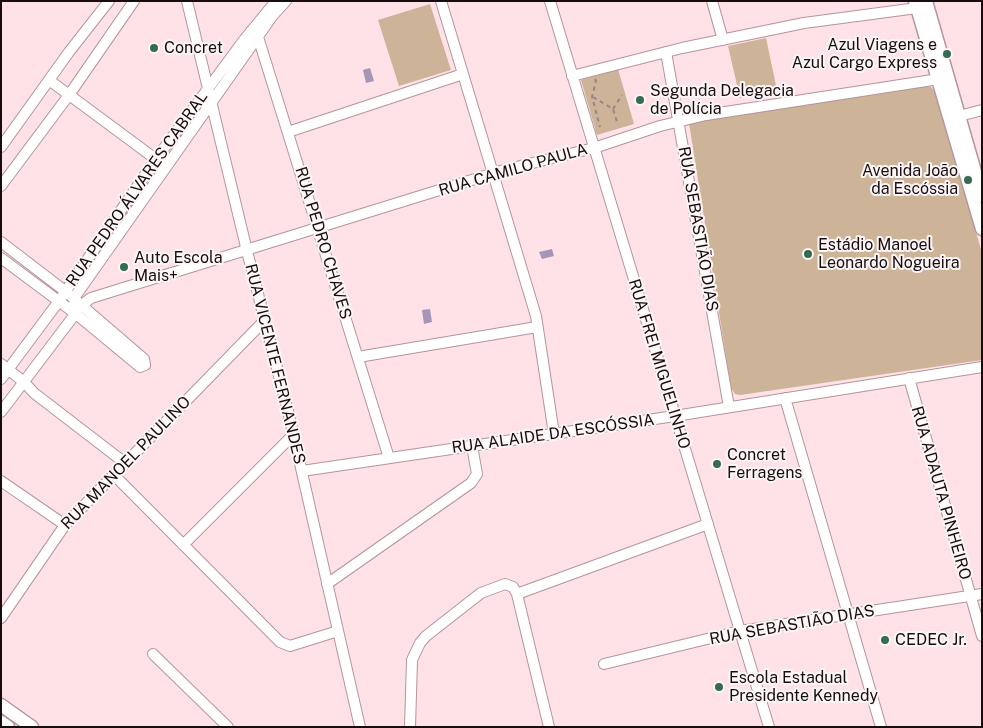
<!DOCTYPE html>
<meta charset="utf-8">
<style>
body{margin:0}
#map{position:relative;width:983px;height:728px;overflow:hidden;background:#ffe2e7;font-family:"Public Sans",sans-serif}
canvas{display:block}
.frame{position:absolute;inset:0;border:2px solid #170c0e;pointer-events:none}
</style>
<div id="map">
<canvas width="983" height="728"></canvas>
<div class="frame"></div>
</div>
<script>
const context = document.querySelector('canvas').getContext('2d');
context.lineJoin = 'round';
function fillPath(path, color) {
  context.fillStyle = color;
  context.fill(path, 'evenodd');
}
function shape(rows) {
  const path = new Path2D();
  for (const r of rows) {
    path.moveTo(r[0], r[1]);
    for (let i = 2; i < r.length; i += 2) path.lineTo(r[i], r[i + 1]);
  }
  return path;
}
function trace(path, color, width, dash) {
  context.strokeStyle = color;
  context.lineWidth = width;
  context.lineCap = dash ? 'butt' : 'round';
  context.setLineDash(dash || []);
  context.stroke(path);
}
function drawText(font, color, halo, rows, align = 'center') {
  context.font = font + ' "Public Sans",sans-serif';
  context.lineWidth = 4;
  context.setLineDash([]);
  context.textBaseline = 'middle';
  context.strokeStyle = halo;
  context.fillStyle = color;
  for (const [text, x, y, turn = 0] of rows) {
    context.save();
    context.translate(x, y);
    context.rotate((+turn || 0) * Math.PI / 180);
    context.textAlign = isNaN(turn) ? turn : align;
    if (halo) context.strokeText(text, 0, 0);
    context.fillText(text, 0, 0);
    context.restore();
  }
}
const green = shape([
 [430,4,451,70,399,86,378,20],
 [766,38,777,90,740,98,728,46],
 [618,69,634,124,597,135,581,80],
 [927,86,931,87,936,93,982,253,982,360,740,395,735,394,731,388,689,123]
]);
const water = shape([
 [370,68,374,81,366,83,363,70],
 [552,249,554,256,542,259,539,252],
 [430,309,432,322,424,324,422,310]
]);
const path = shape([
 [595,79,596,81,592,97,600,127],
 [593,97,613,109,618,125],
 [613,109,622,95]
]);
const minor = shape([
 [187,1,247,251,288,411,360,727],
 [441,1,536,316,554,434],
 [550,1,769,727],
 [712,1,723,40],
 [251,31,258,37,389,458],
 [666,52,729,407],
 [572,76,682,48,804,23,917,8],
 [49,80,161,163],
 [959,116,982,110],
 [288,132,463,74],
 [1,147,69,52,109,1],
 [1,186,69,95,134,1],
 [1,242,65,291,144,359,145,365,140,367,76,314,1,258],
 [76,314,74,298,273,15,286,1],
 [358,357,537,327],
 [1,364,24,382,34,393,125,463],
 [909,378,982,636],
 [1,379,59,301,156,159,244,40,276,1],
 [785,398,881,727],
 [1,412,82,305,91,298,504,170,594,148,660,126,706,115,939,79],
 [302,471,675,416,982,367],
 [114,475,280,642,290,646,338,631],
 [1,481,65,525],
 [183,545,293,435],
 [327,584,471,483,477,474,472,446],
 [517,594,708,524],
 [1,618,65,525,265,320],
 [153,654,228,727],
 [604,664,740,631,982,594],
 [410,727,412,660,420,643,426,636,481,593,505,584,513,587,517,594,549,727]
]);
const major = shape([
 [915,1,982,229],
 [926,1,982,196],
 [1,705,32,727],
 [1,722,8,727]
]);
const markers = [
 [154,48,5,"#346b52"],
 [947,54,5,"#346b52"],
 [640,100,5,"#346b52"],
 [968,180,5,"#346b52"],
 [808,254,5,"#346b52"],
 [124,267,5,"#346b52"],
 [717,464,5,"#346b52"],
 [885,640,5,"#346b52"],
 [719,687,5,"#346b52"]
];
const poiNames = [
 ["Azul Viagens e",937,45,"right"],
 ["Azul Cargo Express",937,63,"right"],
 ["Concret",164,48],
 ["Segunda Delegacia",650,91],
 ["de Polícia",650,109],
 ["Avenida João",958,171,"right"],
 ["da Escóssia",958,189,"right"],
 ["Estádio Manoel",818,245],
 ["Leonardo Nogueira",818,263],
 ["Auto Escola",134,258],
 ["Mais+",134,276],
 ["Concret",727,455],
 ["Ferragens",727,473],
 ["CEDEC Jr.",895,640],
 ["Escola Estadual",729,678],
 ["Presidente Kennedy",729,696]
];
const streetNames = [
 ["RUA CAMILO PAULA",513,170,-16],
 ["RUA PEDRO ÁLVARES CABRAL",137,189,-55],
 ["RUA SEBASTIÃO DIAS",698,229,80],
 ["RUA PEDRO CHAVES",323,243,73],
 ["RUA VICENTE FERNANDES",275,364,76],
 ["RUA FREI MIGUELINHO",659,364,73],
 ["RUA ALAIDE DA ESCÓSSIA",553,434,-8],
 ["RUA MANOEL PAULINO",126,463,-46],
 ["RUA ADAUTA PINHEIRO",941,493,74],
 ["RUA SEBASTIÃO DIAS",792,625,-10]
];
fillPath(green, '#cdb398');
fillPath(water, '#a596b8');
trace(minor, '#b5949a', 12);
trace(major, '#b5949a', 15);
trace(path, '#998488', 2, [4, 4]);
trace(minor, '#fff', 10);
trace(major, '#fff', 12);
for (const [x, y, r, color] of markers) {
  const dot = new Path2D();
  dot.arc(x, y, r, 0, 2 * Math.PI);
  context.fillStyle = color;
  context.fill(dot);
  trace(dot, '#fdf6f7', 2);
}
drawText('16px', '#170c0e', '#fdf6f7', poiNames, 'left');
drawText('16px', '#170c0e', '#fdf6f7', streetNames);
</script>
